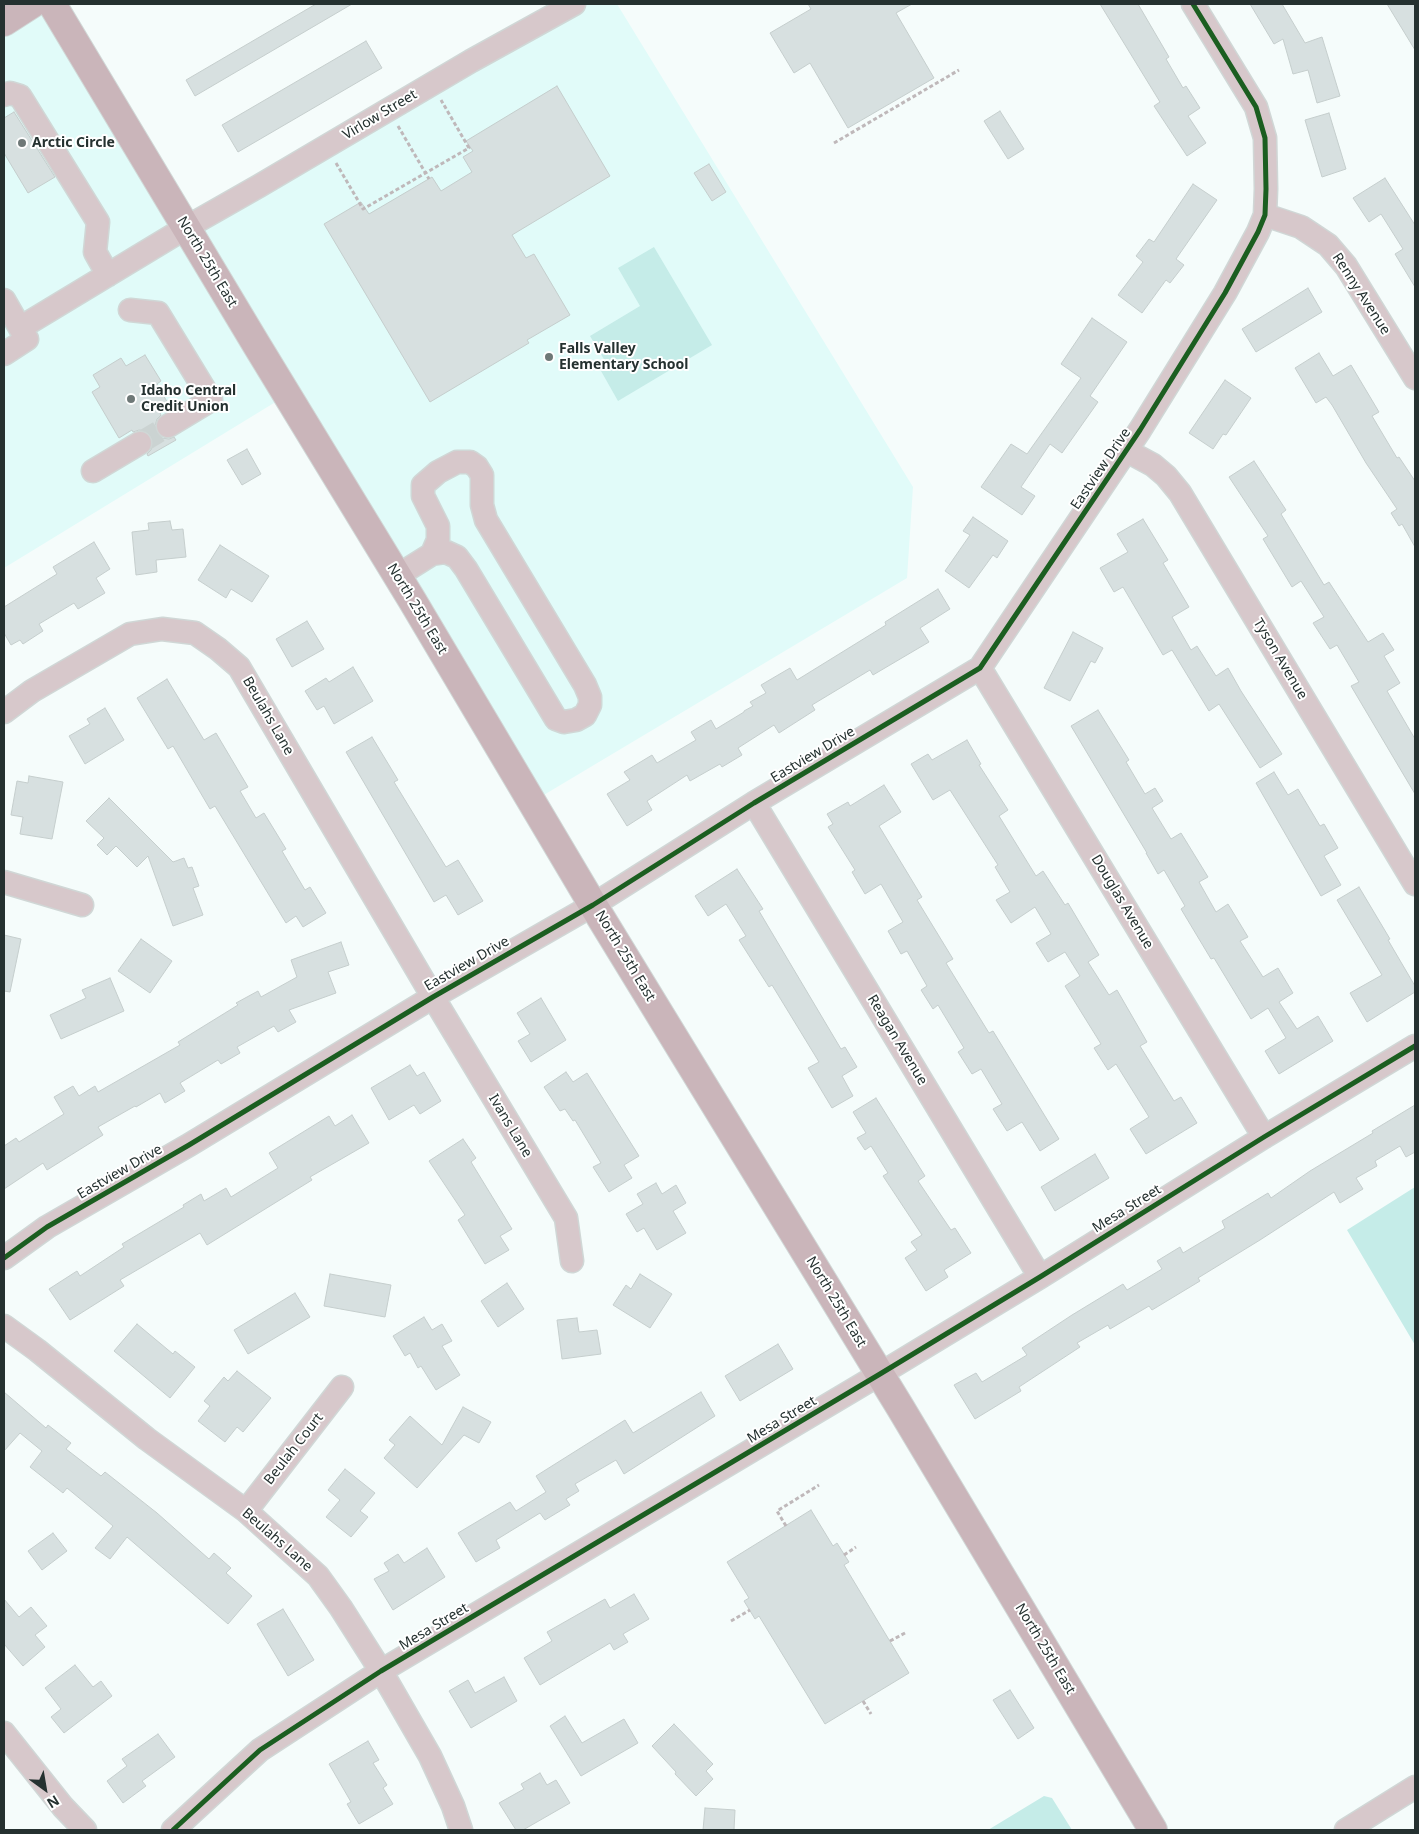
<!DOCTYPE html>
<style>
body{margin:0}
#map{position:relative;width:1419px;height:1834px;overflow:hidden;background:#f5fcfb;font-family:"Noto Sans",sans-serif}
canvas{display:block}
.frame{position:absolute;inset:0;border:5px solid #253130;pointer-events:none}
.north{position:absolute;left:20px;top:1764px;width:50px;height:50px;-webkit-text-stroke:4px #fff;paint-order:stroke;rotate:148deg;font-size:14px;font-weight:700;line-height:20px;text-align:center;color:#253130}
.north::after{content:'';display:block;margin:auto;width:18px;height:22px;background:#253130;clip-path:polygon(50% 0,100% 100%,50% 72%,0 100%)}
</style>
<div id="map">
<canvas width="1419" height="1834"></canvas>
<div class="frame"></div>
<div class="north">N</div>
</div>
<script>
const context = document.querySelector('canvas').getContext('2d');
context.lineJoin = 'round';
function fillPath(path, color) {
  context.fillStyle = color;
  context.fill(path, 'evenodd');
}
function shape(rows) {
  const path = new Path2D();
  for (const r of rows) {
    path.moveTo(r[0], r[1]);
    for (let i = 2; i < r.length; i += 2) path.lineTo(r[i], r[i + 1]);
  }
  return path;
}
function trace(path, color, width, dash) {
  context.strokeStyle = color;
  context.lineWidth = width;
  context.lineCap = dash ? 'butt' : 'round';
  context.setLineDash(dash || []);
  context.stroke(path);
}
function drawText(font, color, halo, rows, align = 'center') {
  context.font = font + ' "Noto Sans",sans-serif';
  context.lineWidth = 4;
  context.setLineDash([]);
  context.textBaseline = 'middle';
  context.strokeStyle = halo;
  context.fillStyle = color;
  for (const [text, x, y, turn = 0] of rows) {
    context.save();
    context.translate(x, y);
    context.rotate((+turn || 0) * Math.PI / 180);
    context.textAlign = isNaN(turn) ? turn : align;
    if (halo) context.strokeText(text, 0, 0);
    context.fillText(text, 0, 0);
    context.restore();
  }
}
const built = shape([
 [4,4,52,4,187,227,573,4,617,4,913,487,907,578,532,802,287,395,4,568]
]);
const green = shape([
 [654,247,712,345,618,401,601,371,608,366,590,336,640,306,618,268],
 [1415,1187,1415,1345,1347,1230],
 [1044,1796,1052,1798,1072,1830,988,1830]
]);
const building = shape([
 [316,4,352,4,195,96,186,80,316,4],
 [808,4,912,4,896,13,934,78,848,128,810,63,794,73,770,33,811,9,808,4],
 [1100,4,1138,4,1169,57,1166,59,1183,88,1186,86,1200,108,1188,116,1206,143,1187,156,1154,106,1160,102,1100,4],
 [1250,4,1282,4,1305,43,1322,37,1340,96,1317,103,1308,70,1293,74,1283,39,1274,44,1250,4],
 [1387,4,1415,4,1415,50,1387,4],
 [366,41,382,68,238,152,222,125,366,41],
 [557,86,610,176,512,235,526,258,534,254,570,315,527,340,529,343,430,402,324,224,361,202,369,214,432,177,441,191,472,172,463,157,473,151,466,141,557,86],
 [1000,111,1024,149,1008,159,984,121,1000,111],
 [14,112,55,177,28,193,4,153,4,118,14,112],
 [1329,113,1346,169,1322,177,1305,120,1329,113],
 [709,164,726,192,712,201,694,173,709,164],
 [1385,178,1415,225,1415,287,1395,254,1403,249,1381,214,1369,222,1353,198,1385,178],
 [1193,184,1217,200,1176,259,1184,265,1170,283,1166,280,1142,313,1118,295,1143,262,1136,256,1149,239,1154,242,1193,184],
 [1308,288,1322,312,1256,352,1242,329,1308,288],
 [1092,318,1127,342,1090,396,1098,402,1062,453,1050,444,1021,487,1035,496,1022,515,981,487,1011,444,1027,454,1081,378,1061,364,1092,318],
 [1319,353,1333,376,1351,365,1379,412,1372,416,1397,458,1399,457,1415,481,1415,547,1402,524,1399,526,1391,513,1397,509,1366,463,1332,405,1326,397,1316,403,1295,368,1319,353],
 [145,355,161,381,157,384,170,407,160,413,161,415,157,419,155,426,157,432,162,438,169,439,174,437,176,440,148,456,147,454,151,450,153,443,151,436,146,431,139,430,133,432,132,430,119,438,92,392,100,387,93,375,121,358,126,366,145,355],
 [1225,380,1251,398,1226,435,1223,434,1213,449,1189,433,1225,380],
 [247,449,261,474,242,485,227,460,247,449],
 [1254,461,1286,510,1281,514,1324,585,1329,582,1368,642,1383,633,1394,650,1384,656,1400,683,1387,691,1415,739,1415,794,1351,686,1359,682,1337,645,1330,649,1313,623,1324,617,1301,581,1292,587,1263,539,1268,536,1229,477,1254,461],
 [973,517,1008,541,997,558,993,555,969,588,945,571,970,535,963,531,973,517],
 [1143,519,1168,560,1163,563,1189,607,1172,617,1191,650,1197,646,1216,676,1228,668,1241,691,1282,754,1260,768,1219,704,1209,711,1172,650,1163,655,1123,587,1114,592,1100,568,1128,552,1117,534,1143,519],
 [170,521,172,530,183,529,186,557,156,560,157,572,136,575,132,532,149,530,148,523,170,521],
 [94,542,110,569,96,578,105,593,78,609,74,603,39,624,43,631,23,644,20,640,11,645,4,633,4,607,57,574,53,567,94,542],
 [220,545,269,576,252,602,231,589,226,598,198,580,220,545],
 [938,589,950,609,920,628,929,642,873,675,870,670,812,705,815,710,779,733,774,725,738,748,742,755,722,767,720,764,690,781,687,775,647,801,652,810,627,826,607,794,630,780,624,772,652,755,657,763,696,740,691,732,711,720,716,729,744,712,744,711,753,706,750,702,766,693,761,685,790,668,797,680,886,625,885,622,938,589],
 [307,621,324,649,292,667,276,639,307,621],
 [1073,632,1103,648,1095,663,1091,661,1070,701,1044,688,1073,632],
 [353,667,373,701,334,724,324,706,317,710,305,691,326,678,329,682,353,667],
 [167,679,204,740,216,733,248,787,240,791,256,818,264,813,286,849,282,851,305,890,310,887,326,913,303,927,296,916,286,923,215,806,210,809,173,746,168,749,137,698,167,679],
 [105,708,124,740,85,764,69,736,90,724,87,719,105,708],
 [1098,710,1129,760,1126,762,1145,794,1155,788,1163,801,1152,808,1171,839,1181,833,1208,877,1199,882,1216,912,1228,904,1248,937,1240,941,1263,977,1278,968,1293,993,1279,1002,1297,1029,1318,1016,1333,1041,1279,1074,1265,1051,1286,1038,1268,1008,1251,1019,1214,958,1211,959,1181,909,1185,906,1164,870,1158,874,1146,853,1147,853,1071,726,1098,710],
 [372,737,398,780,394,782,446,867,458,860,483,901,458,915,446,895,434,902,346,752,372,737],
 [967,740,981,764,979,765,1008,810,999,816,1036,876,1043,871,1065,905,1068,903,1099,955,1088,962,1109,995,1117,990,1147,1042,1140,1046,1174,1101,1181,1097,1197,1123,1146,1154,1130,1129,1149,1117,1116,1064,1108,1070,1094,1048,1101,1044,1065,986,1080,976,1065,952,1048,962,1036,943,1051,934,1035,907,1011,923,996,900,1010,892,995,867,998,865,950,790,933,800,911,764,928,754,932,760,967,740],
 [1274,772,1288,795,1298,789,1320,826,1324,824,1338,848,1324,856,1341,885,1321,896,1256,783,1274,772],
 [29,776,63,782,52,839,20,834,23,817,11,815,17,781,28,783,29,776],
 [884,785,901,812,879,826,922,897,917,900,953,959,946,963,989,1033,993,1031,1059,1139,1040,1151,1022,1122,1007,1131,993,1109,1002,1104,981,1069,972,1074,958,1052,964,1048,938,1005,933,1009,921,990,927,986,907,951,901,954,888,931,903,922,881,884,865,894,852,872,855,870,828,827,833,824,827,814,848,802,850,806,884,785],
 [109,798,173,862,184,858,188,868,192,867,199,886,193,888,203,915,173,926,148,856,137,867,116,846,107,855,97,845,104,838,86,821,109,798],
 [737,869,763,909,759,911,841,1049,845,1047,857,1067,842,1076,853,1096,832,1108,808,1068,819,1062,772,985,769,987,739,940,746,936,726,904,708,916,695,896,737,869],
 [1359,887,1390,939,1388,940,1415,986,1415,992,1367,1022,1350,993,1382,975,1337,900,1359,887],
 [4,935,21,939,10,992,4,991,4,935],
 [141,939,172,961,150,993,118,971,141,939],
 [341,942,349,965,328,972,336,993,289,1010,296,1022,278,1032,274,1026,237,1047,240,1053,221,1064,218,1060,180,1083,185,1091,165,1103,160,1093,136,1107,135,1106,98,1127,103,1135,47,1170,43,1163,4,1189,4,1146,16,1138,19,1142,64,1114,54,1097,73,1086,79,1096,95,1086,98,1092,180,1045,178,1042,238,1005,236,1003,258,991,261,997,297,977,291,960,341,942],
 [110,978,124,1011,61,1039,50,1015,86,998,82,990,110,978],
 [541,998,566,1040,531,1062,518,1041,530,1034,517,1013,541,998],
 [410,1065,417,1076,424,1072,441,1101,420,1114,414,1105,389,1120,371,1088,410,1065],
 [566,1072,573,1082,587,1073,639,1156,624,1165,632,1178,609,1192,593,1167,601,1163,575,1120,573,1121,565,1109,560,1111,544,1087,566,1072],
 [876,1098,925,1176,918,1181,951,1230,955,1228,971,1253,944,1270,948,1277,926,1291,905,1258,917,1250,911,1242,922,1235,883,1176,888,1173,871,1146,865,1150,857,1138,866,1133,853,1112,876,1098],
 [1415,1105,1415,1152,1406,1157,1400,1146,1375,1161,1377,1166,1356,1178,1363,1189,1340,1203,1334,1192,1260,1240,1198,1278,1200,1281,1152,1310,1149,1306,1110,1329,1108,1325,1077,1343,1080,1347,1019,1387,1021,1391,975,1419,954,1385,976,1373,982,1382,1027,1355,1022,1348,1072,1315,1123,1284,1127,1290,1162,1269,1157,1261,1180,1247,1183,1253,1225,1228,1222,1221,1268,1193,1271,1198,1310,1171,1373,1133,1372,1131,1415,1105],
 [352,1115,369,1143,310,1177,312,1180,207,1245,200,1233,120,1280,124,1286,70,1320,49,1289,77,1271,80,1276,124,1247,122,1244,184,1207,183,1205,201,1194,204,1201,226,1188,231,1197,278,1168,269,1153,329,1116,335,1126,352,1115],
 [463,1139,476,1158,471,1162,512,1229,500,1236,509,1250,485,1264,458,1220,465,1215,429,1161,463,1139],
 [1095,1154,1109,1178,1055,1211,1041,1187,1095,1154],
 [656,1183,662,1194,676,1185,686,1203,673,1211,686,1233,657,1250,644,1228,637,1232,626,1214,643,1204,637,1194,656,1183],
 [330,1274,391,1285,385,1317,324,1306,330,1274],
 [640,1274,672,1294,650,1328,613,1305,626,1285,631,1289,640,1274],
 [507,1283,524,1309,498,1327,481,1301,507,1283],
 [295,1293,310,1317,248,1354,234,1330,295,1293],
 [424,1317,432,1330,442,1324,452,1341,442,1346,460,1375,436,1390,421,1366,418,1368,410,1353,405,1356,393,1336,424,1317],
 [577,1318,579,1332,597,1330,601,1354,562,1359,557,1320,577,1318],
 [137,1324,173,1354,175,1351,195,1367,170,1398,114,1351,137,1324],
 [778,1344,793,1369,740,1401,725,1376,778,1344],
 [237,1371,271,1398,243,1432,237,1427,225,1442,198,1421,210,1406,204,1401,224,1377,228,1381,237,1371],
 [4,1392,46,1428,48,1425,71,1443,66,1449,101,1476,105,1472,157,1513,209,1559,214,1553,231,1568,226,1573,252,1596,228,1624,127,1537,110,1559,95,1548,113,1526,67,1488,63,1493,30,1467,42,1451,20,1433,4,1451,4,1392],
 [701,1392,715,1416,624,1474,616,1460,575,1484,579,1491,566,1499,570,1505,545,1520,540,1513,496,1540,500,1548,476,1562,458,1533,510,1502,516,1511,546,1492,536,1476,625,1420,633,1433,701,1392],
 [463,1407,491,1422,479,1443,464,1435,417,1488,384,1458,395,1445,389,1440,410,1416,442,1445,463,1407],
 [345,1469,375,1493,360,1511,368,1517,351,1537,326,1517,340,1500,328,1490,345,1469],
 [811,1510,833,1546,837,1543,849,1562,844,1565,909,1673,825,1724,759,1616,755,1619,744,1601,749,1598,727,1562,811,1510],
 [53,1533,67,1551,42,1570,28,1551,53,1533],
 [427,1548,445,1577,393,1610,374,1579,389,1571,384,1563,398,1554,404,1563,427,1548],
 [634,1594,649,1619,623,1634,628,1642,614,1650,610,1643,540,1685,524,1658,552,1641,547,1632,605,1599,610,1608,634,1594],
 [4,1599,19,1617,31,1607,47,1626,35,1635,45,1647,23,1666,4,1644,4,1599],
 [283,1609,314,1660,288,1676,257,1624,283,1609],
 [75,1665,93,1687,101,1681,112,1696,64,1733,51,1717,61,1709,45,1688,75,1665],
 [504,1677,517,1701,471,1728,449,1691,468,1680,475,1693,504,1677],
 [1010,1690,1034,1728,1018,1739,993,1700,1010,1690],
 [565,1716,582,1743,624,1719,638,1743,581,1776,550,1726,565,1716],
 [674,1724,713,1764,706,1771,713,1779,696,1796,675,1774,676,1772,652,1746,674,1724],
 [158,1734,175,1757,142,1781,146,1786,123,1803,107,1781,127,1766,122,1759,158,1734],
 [368,1741,379,1760,373,1763,387,1785,383,1788,393,1804,359,1824,347,1804,351,1802,329,1764,368,1741],
 [540,1773,547,1785,556,1780,570,1803,523,1830,516,1830,499,1803,524,1789,521,1784,540,1773],
 [705,1808,735,1810,734,1830,703,1830,705,1808]
]);
const minorTunnel = shape([
 [140,443,168,426]
]);
const path = shape([
 [398,126,429,179],
 [834,143,959,70],
 [336,163,363,209,469,148,441,100],
 [786,1526,777,1511,819,1485],
 [844,1555,856,1547],
 [731,1621,750,1610],
 [890,1641,907,1632],
 [863,1701,871,1714]
]);
const minor = shape([
 [4,95,10,93,20,96,98,222,95,252,108,275],
 [1265,215,1301,227,1328,245,1346,266,1415,378],
 [4,300,20,328,187,227,259,186,471,61,574,4],
 [130,310,158,313,211,400,168,426],
 [4,354,27,339,20,328],
 [1127,451,1153,465,1166,476,1180,493,1415,884],
 [93,471,140,443],
 [397,576,432,554,446,552,457,557,466,569,556,719,564,722,576,720,585,715,590,705,590,697,585,685,486,520,482,505,482,475,477,467,470,462,457,462,438,472,423,485,423,496,438,526,438,540,432,554],
 [980,668,1264,1137],
 [4,712,32,691,130,634,162,629,195,633,218,649,239,667,433,997,566,1218,572,1261],
 [754,803,1040,1277],
 [4,882,82,905],
 [4,1258,47,1227,189,1145,433,997,593,905,754,803,980,668,1140,430,1225,293,1258,232,1265,215,1266,189,1265,138,1256,107,1193,4],
 [4,1326,37,1350,147,1439,246,1511,318,1576,341,1608,381,1671,430,1756,453,1806,461,1830],
 [246,1511,342,1387],
 [4,1733,63,1807,85,1830],
 [173,1830,260,1750,381,1671,880,1374,1040,1277,1264,1137,1415,1046],
 [1346,1830,1415,1787]
]);
const major = shape([
 [52,4,256,344,412,600,593,905,900,1407,1153,1830],
 [4,22,32,4]
]);
const cycleway = shape([
 [4,1258,47,1227,189,1145,433,997,593,905,754,803,980,668,1140,430,1225,293,1258,232,1265,215,1266,189,1265,138,1256,107,1193,4],
 [173,1830,260,1750,381,1671,880,1374,1040,1277,1264,1137,1415,1046]
]);
const markers = [
 [22,143,5,"#6e7877"],
 [549,357,5,"#6e7877"],
 [131,399,5,"#6e7877"]
];
const streetNames = [
 ["Virlow Street",380,115,-31],
 ["North 25th East",207,262,59],
 ["Renny Avenue",1361,294,57],
 ["Eastview Drive",1101,469,-56],
 ["North 25th East",417,609,59],
 ["Tyson Avenue",1280,659,59],
 ["Beulahs Lane",268,716,60],
 ["Eastview Drive",813,755,-31],
 ["Douglas Avenue",1122,902,59],
 ["North 25th East",625,956,59],
 ["Eastview Drive",467,964,-30],
 ["Reagan Avenue",897,1040,59],
 ["Ivans Lane",510,1126,59],
 ["Eastview Drive",120,1172,-30],
 ["Mesa Street",1127,1209,-32],
 ["North 25th East",836,1302,59],
 ["Mesa Street",782,1420,-31],
 ["Beulah Court",294,1449,-52],
 ["Beulahs Lane",277,1540,41],
 ["Mesa Street",434,1627,-31],
 ["North 25th East",1045,1649,59]
];
const poiNames = [
 ["Arctic Circle",32,143],
 ["Falls Valley",559,349],
 ["Elementary School",559,365],
 ["Idaho Central",141,391],
 ["Credit Union",141,407]
];
fillPath(built, '#e1fbf9');
fillPath(green, '#c5ece8');
fillPath(building, '#d7e0e0');
trace(building, '#c5cecd', 1);
trace(minorTunnel, '#cbd3d2', 22, [22, 11]);
trace(minor, '#d0d7d6', 25);
trace(major, '#d0d7d6', 30);
trace(path, '#bfb8ba', 3, [4, 2.5]);
trace(minor, '#d7c8cb', 22);
trace(major, '#cab5ba', 28);
trace(cycleway, '#1b5e20', 5);
for (const [x, y, r, color] of markers) {
  const dot = new Path2D();
  dot.arc(x, y, r, 0, 2 * Math.PI);
  context.fillStyle = color;
  context.fill(dot);
  trace(dot, '#fff', 2);
}
drawText('14px', '#253130', '#fff', streetNames);
drawText('bold 14px', '#253130', '#fff', poiNames, 'left');
</script>
